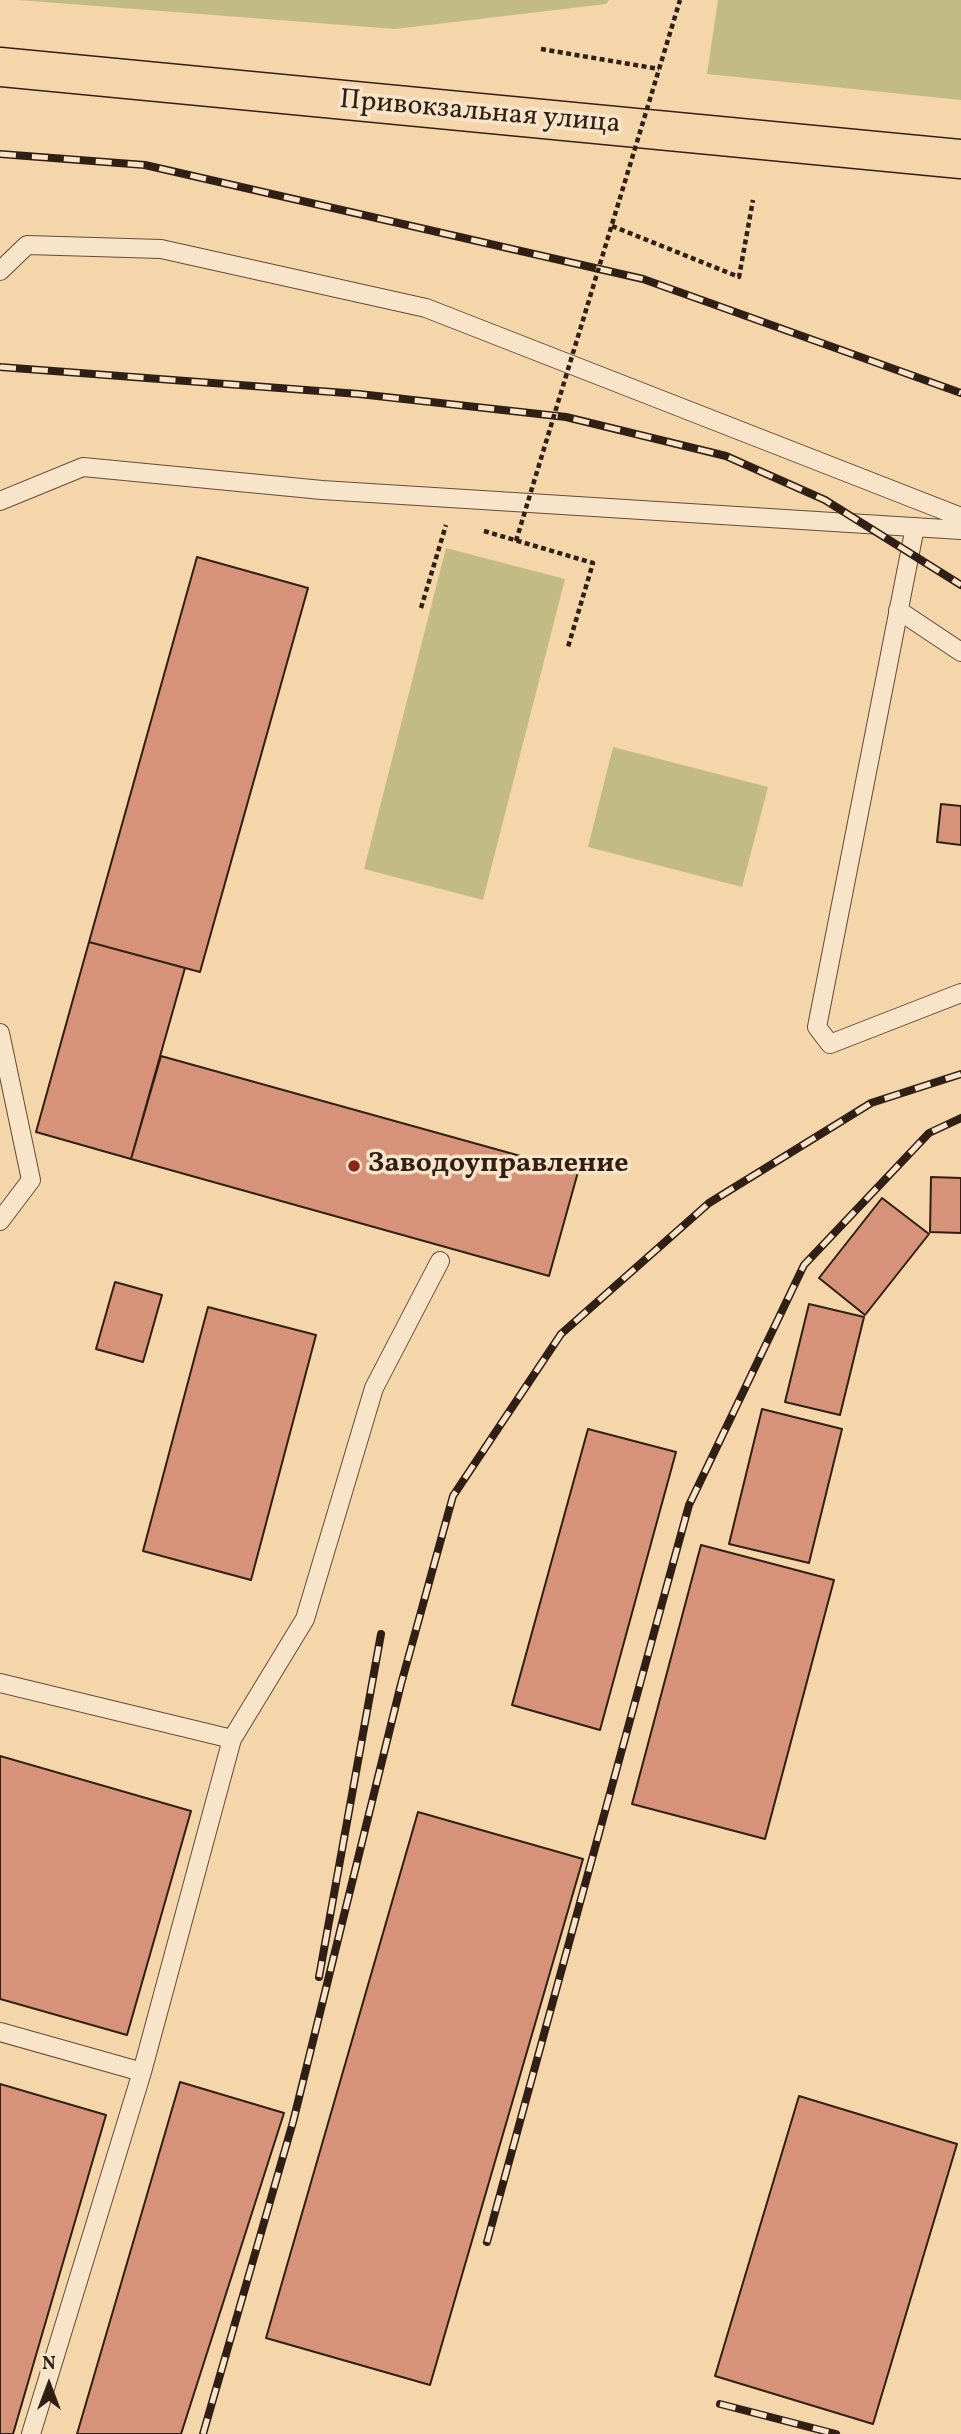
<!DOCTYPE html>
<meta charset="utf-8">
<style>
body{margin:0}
#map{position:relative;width:961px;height:2434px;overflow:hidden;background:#f4d6aa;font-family:Vollkorn,serif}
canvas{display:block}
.north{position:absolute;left:14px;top:2350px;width:70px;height:70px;-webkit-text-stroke:5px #f8e4c8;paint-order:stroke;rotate:0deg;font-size:19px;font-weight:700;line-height:28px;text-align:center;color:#301f14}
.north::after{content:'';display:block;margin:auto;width:24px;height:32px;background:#301f14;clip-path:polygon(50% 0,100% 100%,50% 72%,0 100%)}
</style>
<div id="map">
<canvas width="961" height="2434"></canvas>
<div class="north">N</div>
</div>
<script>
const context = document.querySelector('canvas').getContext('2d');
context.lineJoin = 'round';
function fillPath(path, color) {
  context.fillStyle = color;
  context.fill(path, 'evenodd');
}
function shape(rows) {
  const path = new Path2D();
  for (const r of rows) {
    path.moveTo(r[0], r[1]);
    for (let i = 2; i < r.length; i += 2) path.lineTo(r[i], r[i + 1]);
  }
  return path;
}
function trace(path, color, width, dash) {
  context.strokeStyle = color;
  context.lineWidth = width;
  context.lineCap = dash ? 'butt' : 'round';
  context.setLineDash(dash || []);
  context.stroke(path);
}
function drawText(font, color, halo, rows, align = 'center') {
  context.font = font + ' Vollkorn,serif';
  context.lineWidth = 7;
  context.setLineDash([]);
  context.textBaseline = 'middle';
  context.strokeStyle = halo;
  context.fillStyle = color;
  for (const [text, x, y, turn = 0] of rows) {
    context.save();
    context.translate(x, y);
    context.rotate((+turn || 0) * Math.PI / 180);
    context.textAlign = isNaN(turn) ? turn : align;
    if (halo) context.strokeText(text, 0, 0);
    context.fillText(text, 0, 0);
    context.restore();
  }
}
const green = shape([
 [18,0,609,0,606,4,395,29],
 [718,0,961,0,961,100,707,74],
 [446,548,565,579,483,900,364,869],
 [613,747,768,787,742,887,588,847]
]);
const building = shape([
 [197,557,308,588,200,972,89,942,197,557],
 [941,804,961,806,961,845,937,842,941,804],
 [89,942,185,968,131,1159,36,1132,89,942],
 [161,1056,578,1172,549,1276,131,1159,161,1056],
 [931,1177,961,1178,961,1233,930,1232,931,1177],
 [882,1198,929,1234,865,1315,819,1278,882,1198],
 [115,1282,162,1295,143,1362,96,1349,115,1282],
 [809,1304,864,1317,840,1415,785,1402,809,1304],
 [208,1307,316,1335,251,1580,143,1551,208,1307],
 [762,1409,842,1429,809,1563,729,1544,762,1409],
 [588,1429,676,1452,600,1730,512,1705,588,1429],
 [701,1545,834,1580,765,1839,632,1804,701,1545],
 [0,1756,191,1811,127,2035,0,1999,0,1756],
 [418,1812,583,1859,430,2385,266,2338,418,1812],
 [180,2082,284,2113,181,2434,77,2434,180,2082],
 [0,2084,106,2115,13,2434,0,2434,0,2084],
 [799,2096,957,2144,873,2424,715,2376,799,2096]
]);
const path = shape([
 [541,49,659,69],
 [612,226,739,277,753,200],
 [484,531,593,563,568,647],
 [421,608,446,525]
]);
const service = shape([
 [0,271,27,245,161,249,426,308,961,517],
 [0,501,83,467,322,490,961,530],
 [915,527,817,1027,830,1044,961,993],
 [898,610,961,652],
 [0,1033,31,1180,0,1221],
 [0,1683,232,1739,305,1619,374,1388,440,1261],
 [0,2032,142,2072],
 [31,2434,142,2072,232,1739]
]);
const primary = shape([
 [0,67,961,159]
]);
const rail = shape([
 [0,154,145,165,643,279,961,393],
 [0,367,359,394,566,417,726,456,825,500,961,585],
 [319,1977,381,1634],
 [487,2242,689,1505,804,1265,929,1133,961,1118],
 [720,2404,836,2434],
 [203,2434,293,2122,401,1684,453,1496,561,1334,709,1203,871,1103,961,1074]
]);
const pathBridge = shape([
 [516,541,680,0]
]);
const markers = [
 [354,1166,7,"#8f2418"]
];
const streetNames = [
 ["Привокзальная улица",480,114,5]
];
const poiNames = [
 ["Заводоуправление",368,1166]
];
fillPath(green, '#c2bc84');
fillPath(building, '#d6937a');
trace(building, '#301f14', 2);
trace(service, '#614d3a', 20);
trace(primary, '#301f14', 41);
trace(path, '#301f14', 4.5, [5, 3.5]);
trace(service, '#f8e4c8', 18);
trace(primary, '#f4d6aa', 38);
trace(rail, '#301f14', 8);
trace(rail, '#f8e4c8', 5, [16]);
trace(pathBridge, '#301f14', 4.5, [5, 3.5]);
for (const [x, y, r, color] of markers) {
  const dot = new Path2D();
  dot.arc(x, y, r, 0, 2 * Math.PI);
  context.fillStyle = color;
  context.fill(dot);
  trace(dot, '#f8e4c8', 2.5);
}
drawText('28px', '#301f14', '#f8e4c8', streetNames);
drawText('bold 28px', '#301f14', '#f8e4c8', poiNames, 'left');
</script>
